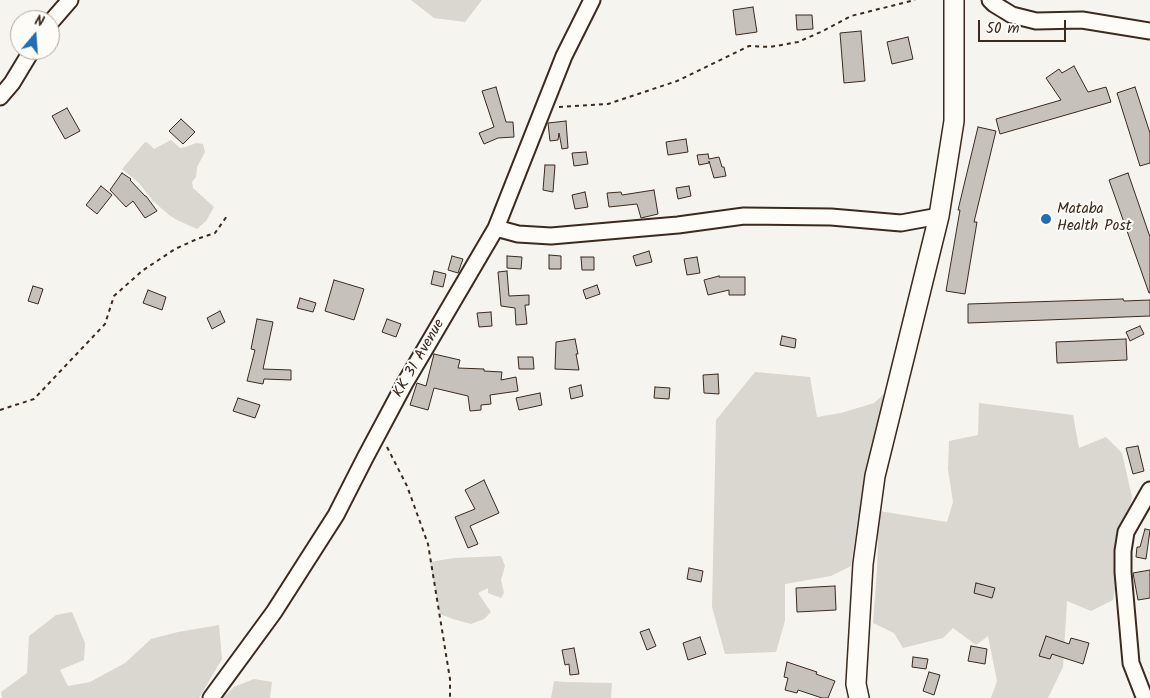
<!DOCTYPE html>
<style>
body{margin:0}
#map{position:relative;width:1150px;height:698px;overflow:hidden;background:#f5f4ee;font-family:Kalam,sans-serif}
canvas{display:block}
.north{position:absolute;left:10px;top:10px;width:50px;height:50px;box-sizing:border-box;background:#fdfcf7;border:1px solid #afa8a0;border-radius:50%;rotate:18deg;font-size:14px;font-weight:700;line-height:20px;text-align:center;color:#3b2a1e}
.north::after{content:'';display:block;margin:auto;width:18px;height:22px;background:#1f6fb2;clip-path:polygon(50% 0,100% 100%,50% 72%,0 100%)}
.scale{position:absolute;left:978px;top:20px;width:88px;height:22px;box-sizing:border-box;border:2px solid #3b2a1e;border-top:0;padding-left:6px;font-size:15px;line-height:18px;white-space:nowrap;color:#3b2a1e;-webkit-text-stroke:4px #fdfcf7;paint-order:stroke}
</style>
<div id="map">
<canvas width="1150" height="698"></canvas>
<div class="north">N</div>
<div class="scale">50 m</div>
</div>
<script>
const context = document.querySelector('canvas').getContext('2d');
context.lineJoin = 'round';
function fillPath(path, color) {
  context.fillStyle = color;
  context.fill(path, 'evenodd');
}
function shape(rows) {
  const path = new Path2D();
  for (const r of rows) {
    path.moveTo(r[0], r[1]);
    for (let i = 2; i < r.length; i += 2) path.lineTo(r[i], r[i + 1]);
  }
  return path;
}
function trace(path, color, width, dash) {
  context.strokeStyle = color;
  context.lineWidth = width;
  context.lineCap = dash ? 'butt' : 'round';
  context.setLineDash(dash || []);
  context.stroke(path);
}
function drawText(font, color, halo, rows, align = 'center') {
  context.font = font + ' Kalam,sans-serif';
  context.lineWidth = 4;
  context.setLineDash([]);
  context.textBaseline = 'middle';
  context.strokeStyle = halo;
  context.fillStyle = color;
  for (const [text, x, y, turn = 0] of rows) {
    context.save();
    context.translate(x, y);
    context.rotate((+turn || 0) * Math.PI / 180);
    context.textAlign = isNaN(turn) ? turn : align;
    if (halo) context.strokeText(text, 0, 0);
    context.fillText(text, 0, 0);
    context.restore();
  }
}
const green = shape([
 [411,0,482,0,465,22,434,18],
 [171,140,180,148,186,147,196,143,203,144,205,152,197,167,196,177,192,182,193,188,214,207,206,221,197,229,177,220,169,215,153,201,139,183,122,169,145,142,148,143,154,149],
 [755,372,810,377,817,417,841,413,874,403,884,394,874,452,858,518,851,566,831,576,785,584,785,621,776,652,725,654,712,607,716,420],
 [979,403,1073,415,1079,448,1106,437,1122,453,1132,497,1113,600,1091,611,1067,601,1063,667,1048,698,991,698,997,681,988,636,976,645,953,628,943,638,903,648,894,633,873,623,877,569,879,511,947,522,953,502,948,469,949,441,978,435],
 [501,556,505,566,501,580,504,593,501,598,488,593,488,588,478,593,491,612,484,619,471,624,453,619,440,614,430,562,454,558],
 [72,612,85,643,84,660,60,670,68,686,90,682,125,663,151,639,178,632,219,625,222,659,199,698,2,698,1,692,27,673,29,636,56,615],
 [254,679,272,682,270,698,223,698,234,687],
 [554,681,565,682,612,683,611,698,551,698]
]);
const building = shape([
 [753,7,757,32,736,35,733,10,753,7],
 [796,15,812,15,813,29,797,30,796,15],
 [861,31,865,81,844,83,840,33,861,31],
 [908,37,913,59,892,64,887,42,908,37],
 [1074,66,1088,92,1106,87,1111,102,1000,134,996,119,1061,100,1046,78,1059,69,1062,73,1074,66],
 [496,87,506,122,513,122,514,137,498,138,484,144,479,133,494,127,482,91,496,87],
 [1135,87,1150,133,1150,163,1140,166,1117,93,1135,87],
 [67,108,80,131,65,139,52,116,67,108],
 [181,119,195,132,183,144,169,131,181,119],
 [566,121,568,148,562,149,559,133,558,140,550,141,548,123,566,121],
 [978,127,996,131,974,222,977,222,965,294,946,291,960,210,958,210,978,127],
 [686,139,688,152,668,155,666,142,686,139],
 [586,152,588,164,574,166,572,153,586,152],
 [708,154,709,159,719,157,722,167,724,167,726,176,714,178,709,161,709,163,699,165,697,155,708,154],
 [545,165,555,165,553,192,543,190,545,165],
 [122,173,131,179,130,180,145,196,146,196,157,211,145,218,133,201,126,207,110,190,122,173],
 [1128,173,1150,237,1150,293,1149,293,1109,180,1128,173],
 [101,186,112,195,97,214,86,205,101,186],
 [689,186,691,196,678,199,676,188,689,186],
 [654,190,658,214,641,218,637,204,609,207,607,193,621,192,622,195,654,190],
 [585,192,588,207,575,209,572,195,585,192],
 [649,251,652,262,636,266,633,256,649,251],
 [549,255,561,256,561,269,549,269,549,255],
 [452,256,463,259,458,273,448,270,452,256],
 [507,256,522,257,521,269,507,268,507,256],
 [581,257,594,257,594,270,582,270,581,257],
 [697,257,700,273,687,275,684,259,697,257],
 [434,271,446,274,443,287,431,284,434,271],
 [507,271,509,296,529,295,529,305,525,305,527,324,516,325,515,308,501,306,498,272,507,271],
 [719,276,719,277,745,277,745,295,729,295,729,290,708,295,704,280,719,276],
 [334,280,364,289,354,320,325,311,334,280],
 [597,285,600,294,586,299,583,290,597,285],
 [33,286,43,289,38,304,28,301,33,286],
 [148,290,166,297,162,310,143,303,148,290],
 [300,298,316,303,313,312,297,308,300,298],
 [1123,299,1124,301,1150,300,1150,316,968,323,968,304,1123,299],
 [220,311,225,322,212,329,207,318,220,311],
 [491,312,492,326,479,327,477,313,491,312],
 [257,319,273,322,263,369,291,370,291,380,264,379,263,384,247,381,255,350,251,349,257,319],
 [387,319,401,324,396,337,382,332,387,319],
 [1140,326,1144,334,1130,341,1126,332,1140,326],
 [782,336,796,339,795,348,780,345,782,336],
 [575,339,578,354,576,354,579,370,555,369,556,342,575,339],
 [1126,339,1127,360,1057,363,1056,342,1126,339],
 [434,354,460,360,458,368,484,369,484,371,502,372,501,380,516,377,518,391,490,395,491,404,481,405,481,410,470,411,468,396,434,388,428,410,410,405,417,383,426,386,434,354],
 [518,357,533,357,534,369,519,369,518,357],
 [718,374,719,394,704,393,703,375,718,374],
 [581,385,583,396,571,399,569,388,581,385],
 [655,387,670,388,669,399,654,398,655,387],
 [540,393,542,405,519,410,516,398,540,393],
 [238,398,260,405,255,418,233,411,238,398],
 [1138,446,1144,471,1133,474,1126,448,1138,446],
 [484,480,499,513,470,526,478,544,468,548,455,517,475,509,465,490,484,480],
 [1145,529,1150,530,1146,559,1136,557,1137,547,1140,547,1145,529],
 [689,568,703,571,701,582,687,579,689,568],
 [1150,570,1150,598,1138,600,1133,573,1150,570],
 [976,583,995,588,992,598,974,593,976,583],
 [835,586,836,610,797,612,796,588,835,586],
 [649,629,656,646,647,650,640,632,649,629],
 [1046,636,1069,644,1071,638,1089,643,1083,664,1052,654,1050,659,1039,656,1046,636],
 [700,637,706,654,688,660,683,643,700,637],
 [971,646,987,649,985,664,968,661,971,646],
 [574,648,579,674,570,675,569,664,565,665,562,650,574,648],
 [913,657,928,659,926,669,912,667,913,657],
 [787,662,817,672,816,674,835,681,828,698,822,698,798,690,797,693,785,690,788,678,784,677,787,662],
 [929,672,940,675,934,695,923,691,929,672]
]);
const path = shape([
 [559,107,608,104,677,81,749,46,770,47,798,42,823,31,851,16,915,0],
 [0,410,34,399,105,324,114,296,142,271,175,249,197,239,215,233,227,216],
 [387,447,407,486,428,544,450,679,450,698]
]);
const minor = shape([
 [990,0,994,4,1012,15,1036,21,1082,20,1150,31],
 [50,23,70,0],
 [0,97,12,83,32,50],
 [496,228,518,234,551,236,678,225,744,216,831,217,901,223,939,216],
 [211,698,274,612,336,515,365,458,405,383,428,344,496,228,564,56,592,0],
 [1146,698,1143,694,1131,663,1123,572,1123,551,1126,532,1150,490]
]);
const major = shape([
 [859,698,856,684,863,564,875,476,939,216,954,121,954,0]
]);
const markers = [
 [1046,219,6,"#1f6fb2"]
];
const poiNames = [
 ["Mataba",1057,210],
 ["Health Post",1057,227]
];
const streetNames = [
 ["KK 31 Avenue",420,359,-60]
];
fillPath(green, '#dad6d0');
fillPath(building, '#c7c1bb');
trace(building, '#3b2a1e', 1);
trace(minor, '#3b2a1e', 19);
trace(major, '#3b2a1e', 22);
trace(path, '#3b2a1e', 2, [4, 4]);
trace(minor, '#fdfcf7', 15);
trace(major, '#fdfcf7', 19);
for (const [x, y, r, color] of markers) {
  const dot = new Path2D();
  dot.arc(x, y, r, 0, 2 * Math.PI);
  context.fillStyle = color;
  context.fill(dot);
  trace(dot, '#fdfcf7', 2);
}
drawText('15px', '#3b2a1e', '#fdfcf7', poiNames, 'left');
drawText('15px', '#3b2a1e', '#fdfcf7', streetNames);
</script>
